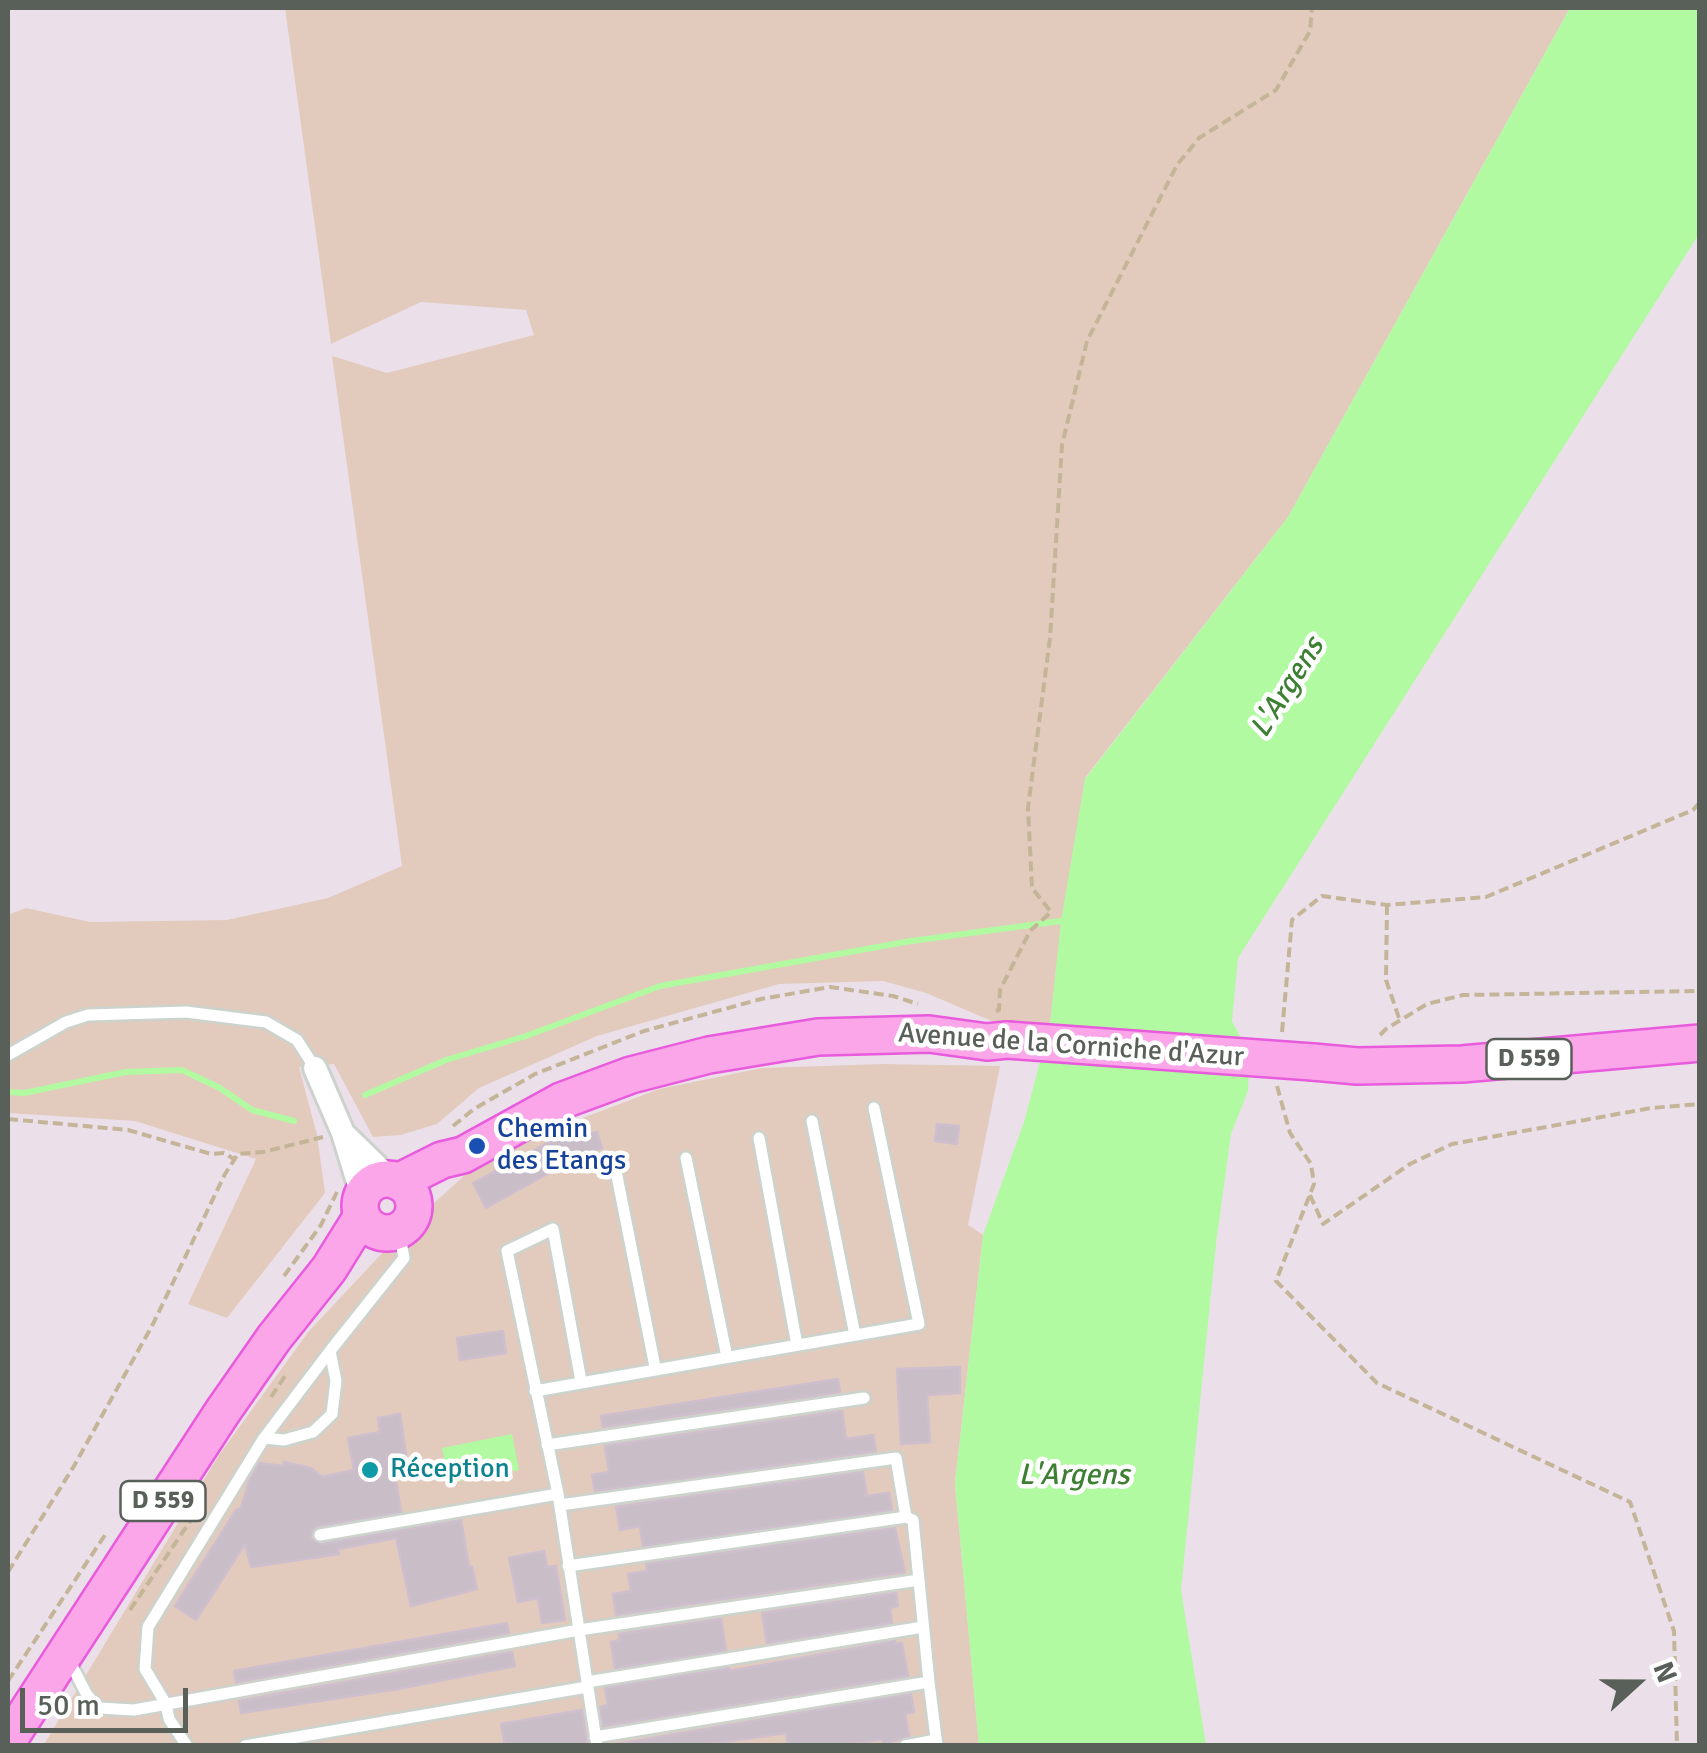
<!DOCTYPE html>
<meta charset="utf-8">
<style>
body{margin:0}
#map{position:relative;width:1707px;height:1753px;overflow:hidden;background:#ebe0ea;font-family:Signika,sans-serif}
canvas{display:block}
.frame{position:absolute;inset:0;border:10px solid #596059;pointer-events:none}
.north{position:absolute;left:1587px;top:1633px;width:100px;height:100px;-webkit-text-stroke:8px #fff;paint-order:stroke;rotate:69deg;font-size:28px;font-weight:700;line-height:40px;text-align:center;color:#596059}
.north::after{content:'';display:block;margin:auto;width:35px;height:45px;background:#596059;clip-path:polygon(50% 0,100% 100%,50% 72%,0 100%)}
.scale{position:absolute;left:20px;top:1688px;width:168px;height:45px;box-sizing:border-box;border:5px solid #596059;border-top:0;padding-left:12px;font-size:30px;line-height:35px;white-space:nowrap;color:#596059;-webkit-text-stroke:8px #fff;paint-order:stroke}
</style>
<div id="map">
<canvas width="1707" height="1753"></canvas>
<div class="frame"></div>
<div class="north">N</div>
<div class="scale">50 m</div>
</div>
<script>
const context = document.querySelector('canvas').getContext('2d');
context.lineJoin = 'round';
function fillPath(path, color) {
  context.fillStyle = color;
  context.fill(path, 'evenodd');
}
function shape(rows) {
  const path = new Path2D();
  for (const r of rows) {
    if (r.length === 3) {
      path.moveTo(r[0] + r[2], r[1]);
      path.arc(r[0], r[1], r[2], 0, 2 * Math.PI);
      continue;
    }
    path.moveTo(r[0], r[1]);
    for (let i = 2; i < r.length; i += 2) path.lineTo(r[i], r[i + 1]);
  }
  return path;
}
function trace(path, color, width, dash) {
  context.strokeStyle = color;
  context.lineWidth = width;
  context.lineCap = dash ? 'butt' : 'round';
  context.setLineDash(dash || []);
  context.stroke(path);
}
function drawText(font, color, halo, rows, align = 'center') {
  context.font = font + ' Signika,sans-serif';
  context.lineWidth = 9;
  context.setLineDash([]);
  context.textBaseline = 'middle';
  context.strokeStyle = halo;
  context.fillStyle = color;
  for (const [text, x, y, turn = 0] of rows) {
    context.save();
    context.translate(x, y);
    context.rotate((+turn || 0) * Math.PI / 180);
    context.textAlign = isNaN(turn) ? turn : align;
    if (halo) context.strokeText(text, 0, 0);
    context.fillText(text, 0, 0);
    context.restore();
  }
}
const green = shape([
 [285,8,1570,8,1288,517,1085,778,1050,1024,994,1022,926,993,883,981,779,984,597,1036,479,1088,437,1124,401,1135,373,1137,334,1064,299,1067,317,1135,325,1193,227,1318,188,1304,256,1159,135,1121,8,1113,8,915,26,908,90,922,227,920,328,898,402,866,332,356,387,373,534,335,526,310,421,302,331,344],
 [883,1064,1000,1066,968,1225,983,1235,955,1483,979,1745,43,1746,219,1455,309,1331,400,1234,467,1173,517,1143,659,1089,762,1068]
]);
const water = shape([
 [1570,8,1699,8,1699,234,1238,958,1232,1021,1250,1056,1248,1091,1231,1134,1216,1244,1181,1590,1206,1745,979,1746,955,1483,983,1235,1024,1122,1050,1024,1061,921,1085,779,1288,517],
 [512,1434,519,1470,449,1483,442,1448]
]);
const stream = shape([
 [8,1092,24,1093,126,1072,182,1070,220,1088,252,1110,294,1121],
 [365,1095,446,1060,526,1036,660,986,911,941,1061,921,1068,924]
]);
const building = shape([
 [937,1124,959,1126,957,1144,935,1141,937,1124],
 [597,1132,602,1148,585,1153,486,1208,473,1183,564,1134,567,1141,597,1132],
 [503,1331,506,1353,460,1360,457,1338,503,1331],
 [960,1367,960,1393,927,1395,930,1442,901,1444,897,1369,960,1367],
 [838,1379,840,1392,603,1427,601,1416,838,1379],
 [842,1411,846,1439,873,1435,876,1451,595,1491,592,1475,609,1472,605,1446,842,1411],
 [400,1414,406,1455,392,1457,401,1512,318,1526,312,1531,311,1538,322,1544,461,1520,469,1567,472,1567,477,1589,411,1606,396,1538,338,1549,339,1554,251,1567,245,1544,196,1620,175,1606,236,1510,241,1508,249,1481,259,1463,283,1466,284,1462,311,1468,322,1477,354,1470,348,1438,380,1432,378,1418,400,1414],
 [863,1472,867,1496,889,1493,892,1510,643,1546,640,1526,620,1530,616,1507,863,1472],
 [895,1528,905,1572,616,1615,613,1594,631,1591,628,1574,647,1571,646,1564,895,1528],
 [544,1551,547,1567,556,1566,565,1620,542,1623,538,1598,518,1602,509,1558,544,1551],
 [896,1593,898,1606,890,1608,892,1623,767,1643,762,1613,896,1593],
 [721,1619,726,1650,615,1668,611,1642,620,1640,619,1634,721,1619],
 [507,1623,509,1633,236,1682,234,1671,507,1623],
 [895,1641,895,1644,902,1643,908,1676,603,1726,600,1707,608,1705,605,1688,729,1668,729,1671,895,1641],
 [512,1652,515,1666,398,1689,241,1713,239,1701,512,1652],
 [911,1694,914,1712,905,1713,909,1736,883,1744,882,1739,843,1746,788,1746,786,1733,695,1746,606,1746,911,1694],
 [582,1710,587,1746,505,1746,501,1724,582,1710]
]);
const path = shape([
 [1387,905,1386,980,1400,1021],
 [996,1011,999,1010,1000,990,1030,931,1051,912,1032,888,1028,808,1050,638,1062,445,1087,341,1177,165,1199,138,1276,90,1310,31,1312,8],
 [1282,1032,1292,920,1322,896,1387,905,1486,897,1693,810,1700,802],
 [1380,1035,1386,1029,1427,1004,1463,995,1700,991],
 [1277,1086,1290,1133,1311,1164,1314,1184,1276,1281,1377,1383,1630,1502,1674,1631,1677,1746],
 [8,1119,128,1130,211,1154,224,1153,234,1159],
 [453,1126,474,1109,535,1074,644,1031,761,999,830,987,893,996,918,1004],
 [1310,1195,1323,1224,1410,1164,1452,1144,1651,1108,1700,1104],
 [284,1276,321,1225,337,1192],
 [271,1397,285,1376],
 [8,1572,74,1466,153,1324,225,1174,238,1154,263,1152,323,1137],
 [130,1610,195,1514],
 [8,1681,105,1535]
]);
const service = shape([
 [8,1055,66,1022,88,1015,186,1012,266,1022,297,1040,315,1068],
 [812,1121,855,1335],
 [759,1138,797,1345],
 [686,1158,727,1357],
 [617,1176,655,1367],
 [581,1381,553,1229,507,1251,558,1494,597,1746],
 [535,1391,919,1324,874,1108],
 [264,1438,330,1351],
 [547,1445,864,1398],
 [560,1505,896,1458,906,1517,913,1520,929,1682],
 [320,1535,558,1494],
 [568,1566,906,1517],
 [69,1660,87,1695,99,1708,134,1710,579,1630,919,1580],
 [587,1682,923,1627],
 [595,1737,929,1682,937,1746],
 [187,1746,169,1719,166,1704,145,1669,148,1627,264,1438,284,1440,313,1432,332,1414,336,1381,330,1351,404,1258,399,1231],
 [245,1746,587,1687],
 [905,1746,936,1740]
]);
const minor = shape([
 [315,1068,343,1133,362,1195],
 [346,1136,390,1179]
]);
const primary = shape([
 [1313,1062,1357,1066,1462,1064,1700,1043],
 [387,1206,27],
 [398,1182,442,1160,463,1155,561,1101,631,1075,709,1055,818,1037,929,1034,987,1042,1007,1040],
 [8,1741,223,1411,274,1338,329,1269,362,1216]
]);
const primaryBridge = shape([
 [1007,1040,1313,1062]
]);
const markers = [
 [477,1146,10,"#1a4fb4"],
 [370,1470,10,"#0f9aa8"]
];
const shields = [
 [1529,1059,85],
 [163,1501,85]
];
const shieldNames = [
 ["D 559",1529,1059],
 ["D 559",163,1501]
];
const streetNames = [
 ["Avenue de la Corniche d'Azur",1071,1046,4]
];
const transitNames = [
 ["Chemin",497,1130],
 ["des Etangs",497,1162]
];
const cultureNames = [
 ["Réception",390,1470]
];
const waterNames = [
 ["L'Argens",1288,688,-58],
 ["L'Argens",1074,1476]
];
fillPath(green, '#e2cbbd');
fillPath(water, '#b2faa1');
trace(stream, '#b2faa1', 6);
fillPath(building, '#c9bec8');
trace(building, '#cfbfce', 2.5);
trace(service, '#ccd2cc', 16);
trace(minor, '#ccd2cc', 28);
trace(primary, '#e95bdd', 40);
trace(path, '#c4b598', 4, [10, 5]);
trace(service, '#fff', 11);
trace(minor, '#fff', 22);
trace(primary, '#fba6e9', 35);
trace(primaryBridge, '#e95bdd', 40, []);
trace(primaryBridge, '#fba6e9', 35);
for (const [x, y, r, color] of markers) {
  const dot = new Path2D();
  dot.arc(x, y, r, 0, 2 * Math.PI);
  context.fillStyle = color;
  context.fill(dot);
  trace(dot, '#fff', 4);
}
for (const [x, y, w] of shields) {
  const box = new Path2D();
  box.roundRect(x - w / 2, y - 20, w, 40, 8);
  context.fillStyle = '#fff';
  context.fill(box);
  trace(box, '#596059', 2.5);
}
drawText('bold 25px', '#596059', null, shieldNames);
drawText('28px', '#596059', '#fff', streetNames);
drawText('28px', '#164399', '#fff', transitNames, 'left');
drawText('28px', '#0d838f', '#fff', cultureNames, 'left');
drawText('italic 30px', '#3d8033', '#fff', waterNames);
</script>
